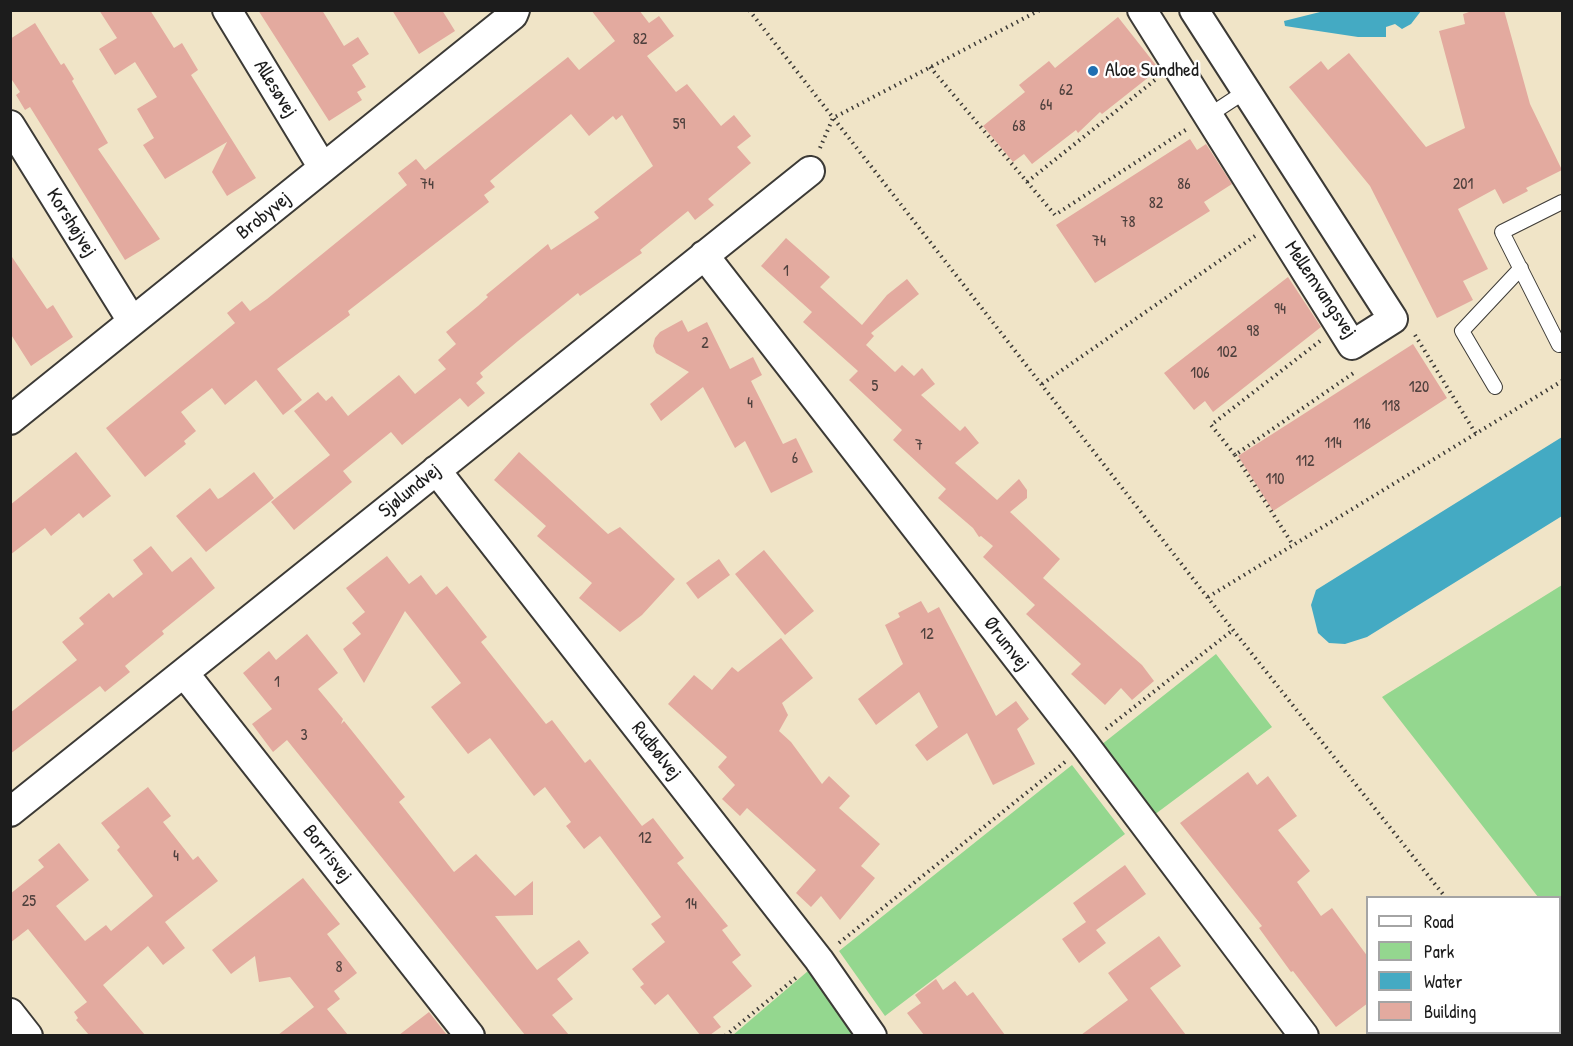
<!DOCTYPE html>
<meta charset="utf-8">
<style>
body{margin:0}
#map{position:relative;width:1573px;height:1046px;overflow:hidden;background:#f0e4c7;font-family:"Patrick Hand",sans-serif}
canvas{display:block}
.frame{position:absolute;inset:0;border:12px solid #1c1c1c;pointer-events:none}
.legend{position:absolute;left:1366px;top:896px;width:195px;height:138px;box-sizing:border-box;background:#fff;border:2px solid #a4a4a4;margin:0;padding:8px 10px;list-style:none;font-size:18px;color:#1c1c1c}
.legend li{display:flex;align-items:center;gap:12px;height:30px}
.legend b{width:30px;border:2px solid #a4a4a4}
</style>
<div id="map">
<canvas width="1573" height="1046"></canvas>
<div class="frame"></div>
<ul class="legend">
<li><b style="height:8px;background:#fff"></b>Road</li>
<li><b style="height:16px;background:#94d78f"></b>Park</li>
<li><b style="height:16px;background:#44aac3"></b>Water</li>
<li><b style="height:16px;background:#e3aa9f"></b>Building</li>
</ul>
</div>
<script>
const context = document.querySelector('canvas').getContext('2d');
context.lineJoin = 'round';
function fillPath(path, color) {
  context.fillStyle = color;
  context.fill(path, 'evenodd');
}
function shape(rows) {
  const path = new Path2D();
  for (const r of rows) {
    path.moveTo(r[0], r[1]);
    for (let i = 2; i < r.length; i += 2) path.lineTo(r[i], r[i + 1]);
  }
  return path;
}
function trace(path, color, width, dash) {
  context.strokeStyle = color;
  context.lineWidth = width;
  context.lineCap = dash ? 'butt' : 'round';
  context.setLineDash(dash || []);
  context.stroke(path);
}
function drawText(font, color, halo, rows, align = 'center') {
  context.font = font + ' "Patrick Hand",sans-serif';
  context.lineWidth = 4.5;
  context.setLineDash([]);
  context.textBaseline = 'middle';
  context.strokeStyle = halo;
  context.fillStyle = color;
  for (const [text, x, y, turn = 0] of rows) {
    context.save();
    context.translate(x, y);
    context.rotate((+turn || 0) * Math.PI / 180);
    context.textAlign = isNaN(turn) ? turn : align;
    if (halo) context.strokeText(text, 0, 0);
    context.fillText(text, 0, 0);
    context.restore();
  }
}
const green = shape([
 [1562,585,1562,930,1560,926,1560,898,1538,897,1382,697],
 [1216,654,1272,727,1154,815,1101,745],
 [1072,765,1125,834,885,1016,839,951],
 [808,971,854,1035,733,1035]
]);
const water = shape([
 [1328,10,1421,10,1421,11,1411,24,1402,29,1395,24,1386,27,1386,37,1358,37,1285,26,1284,21],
 [1562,437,1562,516,1367,637,1345,644,1329,643,1318,633,1311,605,1316,590]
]);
const building = shape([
 [99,10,150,10,174,48,182,43,198,70,191,75,256,178,227,196,212,172,227,142,165,179,143,145,154,138,137,109,157,97,135,62,115,75,99,49,117,38],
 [258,10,322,10,344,46,358,37,369,54,352,65,366,87,357,92,362,100,329,121],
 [392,10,442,10,455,31,419,54],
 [591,10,639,10,649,23,659,16,674,36,647,56,676,92,687,84,721,126,734,115,751,136,737,147,751,163,708,199,714,205,695,220,688,211,640,250,642,253,580,296,578,293,518,341,480,373,483,377,476,383,485,393,468,407,460,398,402,445,391,432,343,471,352,482,294,530,271,502,330,455,294,411,318,392,326,401,332,396,348,416,399,375,415,394,446,369,438,360,456,344,446,332,478,306,488,297,486,295,548,244,551,250,599,218,594,212,653,166,622,115,616,120,613,116,589,136,571,114,490,181,495,187,484,195,489,202,348,311,350,315,277,369,302,400,283,415,256,380,225,405,212,388,181,412,196,431,184,441,186,444,145,477,106,428,235,323,227,313,242,301,250,311,267,299,407,185,398,173,416,159,425,170,568,57,579,70,615,41],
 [1475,10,1504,10,1530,104,1562,170,1526,188,1528,191,1503,204,1495,189,1458,209,1488,269,1463,281,1473,300,1437,318,1370,186,1289,87,1321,61,1328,70,1349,53,1426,147,1465,128,1439,31,1465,24,1463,14],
 [1118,17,1159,69,1102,114,1100,112,1078,133,1076,130,1032,164,1024,154,1013,162,983,126,1025,92,1019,85,1049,61,1055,68],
 [35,23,61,65,64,63,74,79,72,81,108,143,98,149,160,239,125,260,30,107,25,110,16,95,20,92,10,77,10,39],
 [1190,139,1197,150,1206,144,1232,184,1204,202,1210,211,1095,283,1056,225],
 [786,238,830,277,820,287,862,325,887,295,907,279,919,294,871,333,874,336,866,345,895,372,902,365,914,376,922,368,935,384,921,395,960,431,965,426,979,443,955,463,997,500,1019,479,1027,490,1027,498,1010,512,1060,559,1043,578,1142,665,1154,681,1132,700,1121,688,1105,705,1071,674,1081,664,1026,614,1035,605,983,557,993,546,981,536,979,537,973,528,938,498,946,489,893,440,902,430,849,380,858,371,803,322,812,312,761,266],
 [10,254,47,309,53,305,73,337,31,366,10,333],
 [1288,277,1321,327,1213,412,1205,401,1194,410,1164,373],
 [682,320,688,332,707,322,730,369,753,357,762,375,751,381,783,444,796,438,813,472,771,493,745,441,735,448,703,387,661,421,650,404,689,372,656,353,653,346,655,338,660,332],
 [1413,344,1447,398,1273,511,1238,456],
 [76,452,111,496,83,518,79,513,51,536,45,528,10,555,10,505],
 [519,452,608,534,620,527,675,579,642,615,620,632,579,598,592,583,537,536,546,526,494,480],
 [254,472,274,498,206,552,176,516,210,488,218,499,222,497],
 [151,546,172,572,191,557,215,588,162,631,164,634,125,666,130,672,105,692,100,686,10,754,10,713,77,660,62,642,84,624,79,618,109,593,113,598,143,574,133,560],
 [764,550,814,611,785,635,735,574],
 [387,556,409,584,421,575,436,595,447,586,487,637,481,642,546,724,552,720,585,763,590,759,642,826,653,818,684,858,677,863,728,926,722,930,741,955,732,962,752,986,713,1017,721,1027,710,1035,700,1035,668,994,655,1005,640,987,644,984,632,969,665,942,651,924,661,917,600,836,584,849,566,826,571,822,545,787,534,796,490,738,468,754,431,707,461,683,405,611,364,683,343,649,361,634,352,623,365,612,346,588],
 [719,559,730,575,698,599,686,583],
 [921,601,928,613,939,607,996,716,1016,701,1029,719,1017,729,1035,764,993,785,967,733,927,761,915,745,938,727,919,692,876,725,858,699,903,664,885,625,900,617,898,613],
 [307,634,338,673,318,689,343,719,341,724,344,721,405,797,399,802,454,872,476,854,515,896,533,881,533,915,495,916,537,970,579,940,589,953,557,979,573,999,552,1015,569,1035,525,1035,287,740,273,752,252,724,272,709,243,673,269,651,276,660],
 [781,638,813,678,782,703,788,715,779,731,791,742,822,784,829,776,850,796,839,808,880,844,861,866,875,878,840,920,821,896,811,907,796,893,816,870,747,808,740,816,722,799,735,785,718,767,727,757,668,704,694,675,712,690,732,667,738,672],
 [1248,772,1257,785,1268,776,1297,816,1278,830,1310,871,1297,882,1321,916,1332,908,1368,957,1368,1003,1336,1027,1293,971,1291,972,1259,928,1262,926,1180,823],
 [148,787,171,816,163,822,193,860,198,856,218,881,165,922,185,948,163,965,148,946,103,985,145,1035,89,1035,76,1020,78,1018,74,1012,87,1002,28,929,10,943,10,894,44,867,38,860,59,843,89,880,56,906,85,941,106,925,111,931,153,896,117,850,120,847,101,823],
 [1125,865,1146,894,1096,930,1106,943,1079,963,1062,939,1086,922,1073,903],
 [303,878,340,924,327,934,357,973,334,991,340,999,327,1009,348,1035,278,1035,314,1007,290,977,259,982,255,956,231,974,212,950],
 [1159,936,1181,966,1150,988,1186,1035,1081,1035,1128,1000,1108,973],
 [936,979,943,990,955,981,967,996,973,992,1005,1035,924,1035,907,1013,921,1003,915,995],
 [429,1012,447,1035,399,1035]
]);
const path = shape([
 [749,10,1233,630,1446,898],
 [930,67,1055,215,1187,129],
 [820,148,833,118,1040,10],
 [1027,182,1155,80],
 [1415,335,1476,434],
 [1320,341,1211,425,1235,455,1355,372],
 [1042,384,1255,236],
 [1235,455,1293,545],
 [1208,597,1562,381],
 [1106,729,1233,630],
 [839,943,1065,762],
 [725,1036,798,976]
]);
const lane = shape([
 [1208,116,1246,91],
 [1559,345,1502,232,1562,202],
 [1495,387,1462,331,1521,268]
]);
const street = shape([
 [227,10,323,168],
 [1142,10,1352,345,1393,319,1194,10],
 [10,125,132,321],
 [704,255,1085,745,1304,1036],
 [10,420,513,15,515,10],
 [436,470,819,960,872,1036],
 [184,673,470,1036],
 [10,812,810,171],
 [10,1013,28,1036],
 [1553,1032,1556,1036]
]);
const markers = [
 [1093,71,6,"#1f6fb2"]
];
const numberNames = [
 ["82",640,40],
 ["62",1066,91],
 ["64",1046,106],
 ["59",679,125],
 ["68",1019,127],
 ["74",427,185],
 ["86",1184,185],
 ["201",1463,185],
 ["82",1156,204],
 ["78",1128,223],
 ["74",1099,242],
 ["1",786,272],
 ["94",1280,310],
 ["98",1253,332],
 ["2",705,344],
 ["102",1227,353],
 ["106",1200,374],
 ["5",875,387],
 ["120",1419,388],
 ["4",750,404],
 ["118",1391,407],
 ["116",1362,425],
 ["114",1333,444],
 ["7",919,446],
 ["6",795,459],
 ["112",1305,462],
 ["110",1275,480],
 ["12",927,635],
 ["1",277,683],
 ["3",304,736],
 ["12",645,839],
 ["4",176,857],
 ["25",29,902],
 ["14",691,905],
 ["8",339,968]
];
const poiNames = [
 ["Aloe Sundhed",1105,71]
];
const streetNames = [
 ["Allesøvej",275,89,58],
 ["Brobyvej",264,216,-39],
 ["Korshøjvej",71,223,58],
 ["Mellemvangsvej",1320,290,56],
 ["Sjølundvej",410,491,-39],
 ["Ørumvej",1006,644,52],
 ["Rudbølvej",656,751,52],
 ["Borrisvej",327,854,52]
];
fillPath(green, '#94d78f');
fillPath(water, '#44aac3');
fillPath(building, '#e3aa9f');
trace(lane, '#3c3a36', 16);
trace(street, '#3c3a36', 32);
trace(path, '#3c3a36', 4, [1.5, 4.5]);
trace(lane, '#fff', 14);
trace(street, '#fff', 28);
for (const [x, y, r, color] of markers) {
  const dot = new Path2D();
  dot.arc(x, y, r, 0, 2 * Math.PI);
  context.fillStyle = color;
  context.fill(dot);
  trace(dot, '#fff', 2);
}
drawText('16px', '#4e403d', null, numberNames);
drawText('20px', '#1c1c1c', '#fff', poiNames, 'left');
drawText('20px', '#1c1c1c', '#fff', streetNames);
</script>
